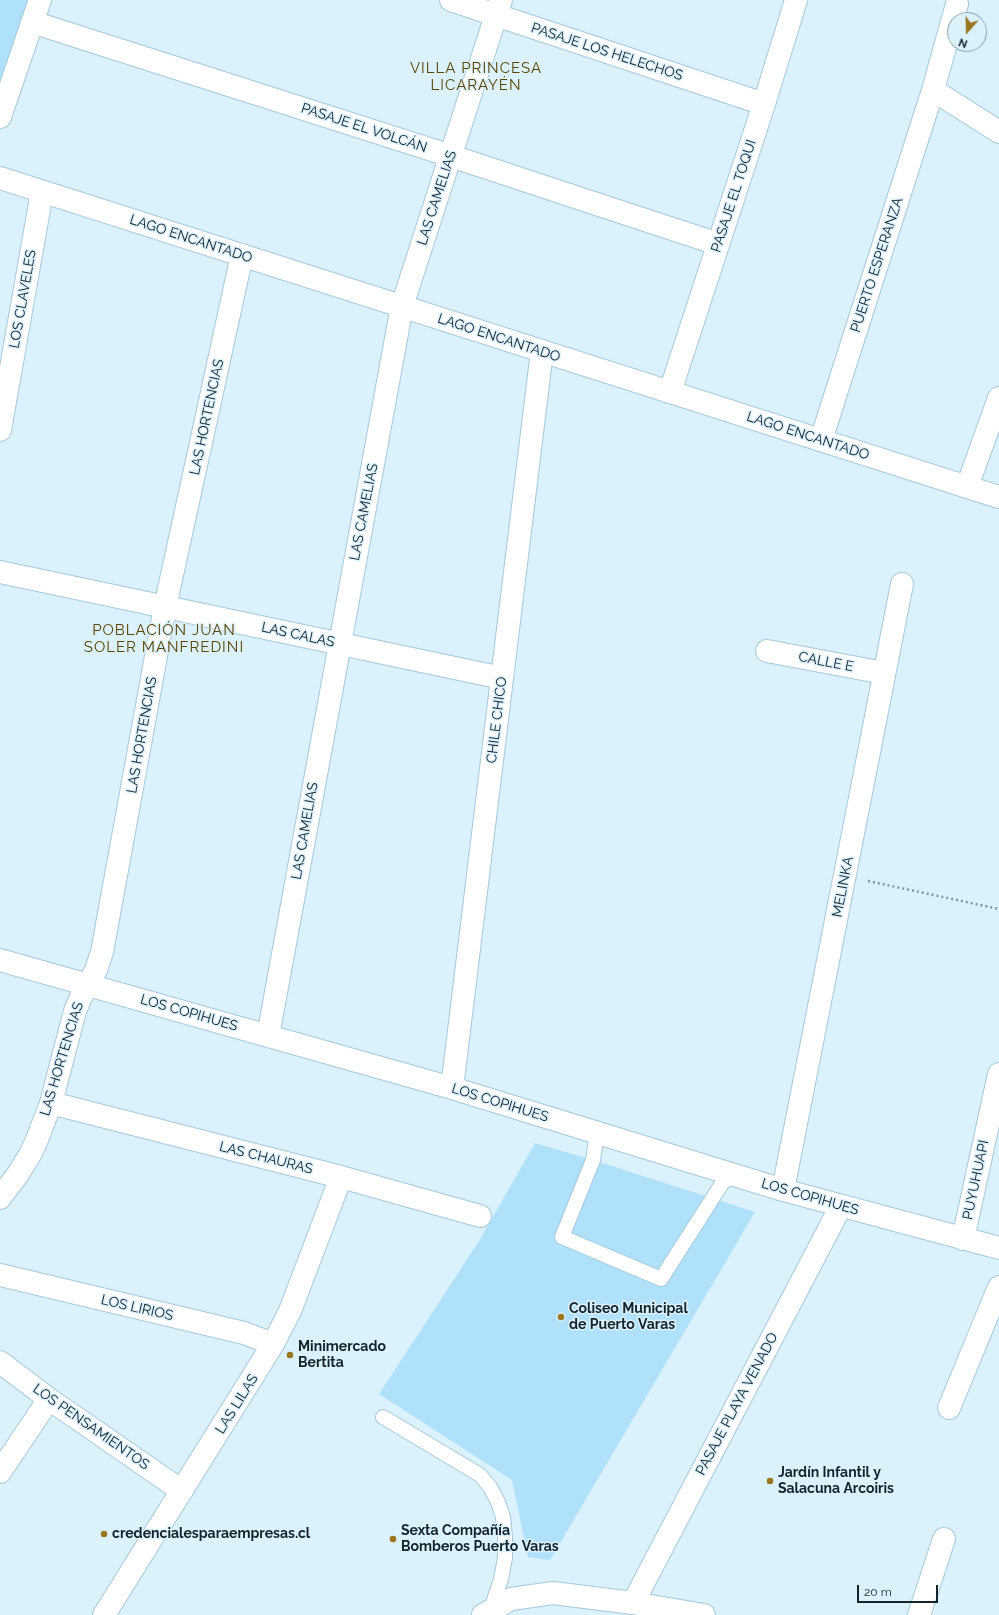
<!DOCTYPE html>
<meta charset="utf-8">
<style>
body{margin:0}
#map{position:relative;width:999px;height:1615px;overflow:hidden;background:#dbf1fc;font-family:Raleway,sans-serif}
canvas{display:block}
.north{position:absolute;left:947px;top:12px;width:40px;height:40px;box-sizing:border-box;background:#dbf1fc;border:1px solid #8b9ea8;border-radius:50%;rotate:200deg;font-size:11px;font-weight:700;line-height:16px;text-align:center;color:#142229}
.north::after{content:'';display:block;margin:auto;width:14px;height:18px;background:#997520;clip-path:polygon(50% 0,100% 100%,50% 72%,0 100%)}
.scale{position:absolute;left:857px;top:1585px;width:81px;height:18px;box-sizing:border-box;border:2px solid #142229;border-top:0;padding-left:5px;font-size:12px;line-height:14px;white-space:nowrap;color:#142229;-webkit-text-stroke:3px #dbf1fc;paint-order:stroke}
</style>
<div id="map">
<canvas width="999" height="1615"></canvas>
<div class="north">N</div>
<div class="scale">20 m</div>
</div>
<script>
const context = document.querySelector('canvas').getContext('2d');
context.lineJoin = 'round';
function fillPath(path, color) {
  context.fillStyle = color;
  context.fill(path, 'evenodd');
}
function shape(rows) {
  const path = new Path2D();
  for (const r of rows) {
    path.moveTo(r[0], r[1]);
    for (let i = 2; i < r.length; i += 2) path.lineTo(r[i], r[i + 1]);
  }
  return path;
}
function trace(path, color, width, dash) {
  context.strokeStyle = color;
  context.lineWidth = width;
  context.lineCap = dash ? 'butt' : 'round';
  context.setLineDash(dash || []);
  context.stroke(path);
}
function drawText(font, color, halo, rows, align = 'center') {
  context.font = font + ' Raleway,sans-serif';
  context.lineWidth = 3;
  context.setLineDash([]);
  context.textBaseline = 'middle';
  context.strokeStyle = halo;
  context.fillStyle = color;
  for (const [text, x, y, turn = 0] of rows) {
    context.save();
    context.translate(x, y);
    context.rotate((+turn || 0) * Math.PI / 180);
    context.textAlign = isNaN(turn) ? turn : align;
    if (halo) context.strokeText(text, 0, 0);
    context.fillText(text, 0, 0);
    context.restore();
  }
}
const green = shape([
 [0,0,30,0,0,86],
 [535,1143,593,1160,755,1212,550,1560,528,1557,512,1480,379,1394,479,1241]
]);
const path = shape([
 [868,881,999,909]
]);
const service = shape([
 [597,1133,593,1160,562,1237,661,1279,723,1182,734,1175],
 [383,1417,480,1475,490,1487,498,1502,503,1517,505,1537,505,1558,501,1579,491,1609]
]);
const minor = shape([
 [451,0,764,104],
 [32,22,451,156,718,244],
 [933,90,999,132],
 [0,117,40,0],
 [670,392,764,104,796,0],
 [0,430,42,192],
 [821,440,933,90,957,4],
 [967,487,999,398],
 [0,572,502,678],
 [767,651,884,673],
 [0,960,452,1088,783,1190,999,1248],
 [268,1036,402,306,501,0],
 [452,1088,542,351],
 [51,1103,341,1177,480,1216],
 [783,1190,902,584],
 [0,1198,18,1174,31,1153,38,1137,51,1103,75,1011,81,997,96,970,102,952,165,607,242,255],
 [963,1239,999,1074],
 [0,1275,244,1333,273,1344],
 [0,1362,49,1399,182,1491],
 [949,1408,999,1287],
 [0,1472,49,1399],
 [633,1603,841,1206],
 [104,1615,273,1344,290,1311,341,1177],
 [483,1615,511,1599,553,1593,633,1603,704,1615],
 [919,1615,944,1539]
]);
const tertiary = shape([
 [0,178,999,497]
]);
const markers = [
 [561,1317,4,"#997520"],
 [290,1355,4,"#997520"],
 [770,1481,4,"#997520"],
 [104,1534,4,"#997520"],
 [393,1539,4,"#997520"]
];
const streetNames = [
 ["PASAJE LOS HELECHOS",607,52,18],
 ["PASAJE EL VOLCÁN",364,128,18],
 ["PASAJE EL TOQUI",734,196,-72],
 ["LAS CAMELIAS",437,198,-72],
 ["LAGO ENCANTADO",191,239,18],
 ["PUERTO ESPERANZA",877,265,-72],
 ["LOS CLAVELES",23,299,-80],
 ["LAGO ENCANTADO",499,338,18],
 ["LAS HORTENCIAS",207,417,-78],
 ["LAGO ENCANTADO",808,436,18],
 ["LAS CAMELIAS",364,512,-79],
 ["LAS CALAS",298,635,12],
 ["CALLE E",826,662,11],
 ["CHILE CHICO",497,720,-83],
 ["LAS HORTENCIAS",142,735,-80],
 ["LAS CAMELIAS",305,831,-80],
 ["MELINKA",843,887,-79],
 ["LOS COPIHUES",189,1013,16],
 ["LAS HORTENCIAS",62,1059,-73],
 ["LOS COPIHUES",500,1103,17],
 ["LAS CHAURAS",266,1158,14],
 ["PUYUHUAPI",976,1180,-78],
 ["LOS COPIHUES",810,1197,16],
 ["LOS LIRIOS",137,1308,13],
 ["LAS LILAS",237,1404,-58],
 ["PASAJE PLAYA VENADO",737,1404,-62],
 ["LOS PENSAMIENTOS",91,1427,35]
];
const poiNames = [
 ["Coliseo Municipal",569,1309],
 ["de Puerto Varas",569,1325],
 ["Minimercado",298,1347],
 ["Bertita",298,1363],
 ["Jardín Infantil y",778,1473],
 ["Salacuna Arcoiris",778,1489],
 ["Sexta Compañía",401,1531],
 ["Bomberos Puerto Varas",401,1547],
 ["credencialesparaempresas.cl",112,1534]
];
const neighbourhoodNames = [
 ["VILLA PRINCESA",476,68],
 ["LICARAYÉN",476,85],
 ["POBLACIÓN JUAN",164,630],
 ["SOLER MANFREDINI",164,647]
];
fillPath(green, '#afe1fa');
trace(service, '#a5c9db', 16);
trace(minor, '#a5c9db', 24);
trace(tertiary, '#a5c9db', 24);
trace(path, '#83969f', 2.5, [2, 3]);
trace(service, '#fff', 14);
trace(minor, '#fff', 22);
trace(tertiary, '#fff', 22);
for (const [x, y, r, color] of markers) {
  const dot = new Path2D();
  dot.arc(x, y, r, 0, 2 * Math.PI);
  context.fillStyle = color;
  context.fill(dot);
  trace(dot, '#dbf1fc', 1.5);
}
drawText('14px', '#142229', '#dbf1fc', streetNames);
drawText('bold 14px', '#142229', '#dbf1fc', poiNames, 'left');
context.letterSpacing = '1px';
drawText('15px', '#5b4304', '#dbf1fc', neighbourhoodNames);
context.letterSpacing = '0px';
</script>
